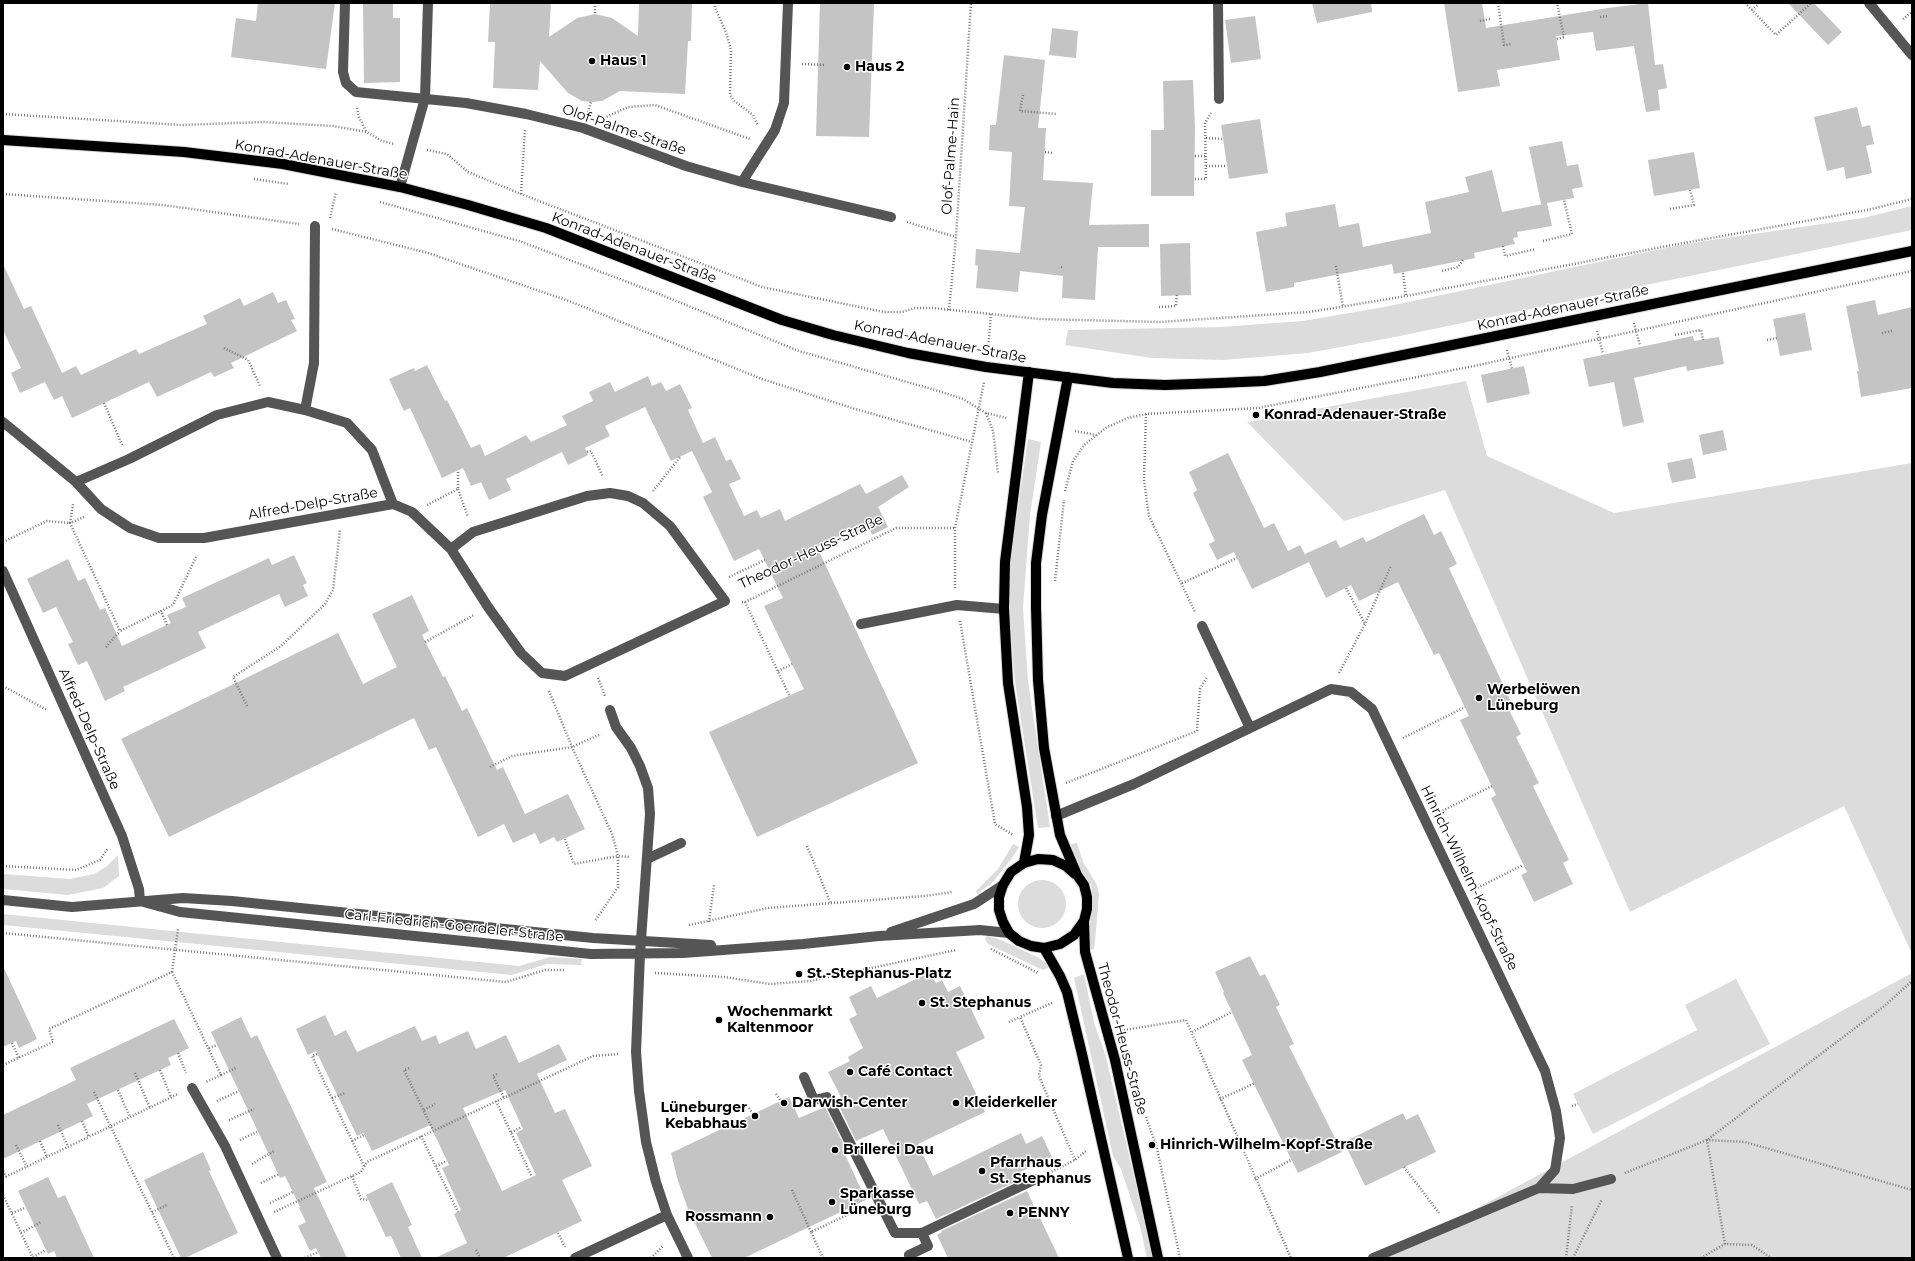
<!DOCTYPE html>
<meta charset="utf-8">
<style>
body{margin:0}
#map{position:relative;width:1915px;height:1261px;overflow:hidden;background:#fff;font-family:Montserrat,sans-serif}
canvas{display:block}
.frame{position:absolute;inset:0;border:4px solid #000;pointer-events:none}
</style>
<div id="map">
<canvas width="1915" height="1261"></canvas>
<div class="frame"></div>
</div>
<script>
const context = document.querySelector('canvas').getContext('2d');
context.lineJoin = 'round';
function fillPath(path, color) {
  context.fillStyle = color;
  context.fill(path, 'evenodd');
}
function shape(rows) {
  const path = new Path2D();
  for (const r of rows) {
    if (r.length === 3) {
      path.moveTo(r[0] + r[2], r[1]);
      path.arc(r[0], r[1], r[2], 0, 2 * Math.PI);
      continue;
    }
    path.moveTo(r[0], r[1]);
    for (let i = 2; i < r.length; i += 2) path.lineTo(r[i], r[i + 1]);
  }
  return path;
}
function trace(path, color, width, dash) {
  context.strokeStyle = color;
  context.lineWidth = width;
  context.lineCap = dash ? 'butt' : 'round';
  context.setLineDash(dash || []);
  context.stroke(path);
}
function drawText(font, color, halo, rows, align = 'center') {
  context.font = font + ' Montserrat,sans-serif';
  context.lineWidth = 3;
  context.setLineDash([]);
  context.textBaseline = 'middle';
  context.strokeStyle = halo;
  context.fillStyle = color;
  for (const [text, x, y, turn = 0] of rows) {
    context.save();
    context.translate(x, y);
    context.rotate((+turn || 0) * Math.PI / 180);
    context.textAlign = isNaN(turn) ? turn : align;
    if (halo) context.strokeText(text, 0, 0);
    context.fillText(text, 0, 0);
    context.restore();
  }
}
const green = shape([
 [1912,206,1912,230,1395,337,1308,353,1223,360,1152,358,1065,345,1068,330,1221,327,1303,321,1384,307,1685,244,1863,218],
 [1466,381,1487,456,1614,513,1912,463,1912,954,1844,806,1630,912,1445,490,1344,521,1247,422],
 [1028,439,1041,442,1030,515,1023,608,1028,681,1050,827,1038,828,1015,682,1009,609,1010,562],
 [1077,843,1083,862,1096,883,1099,894,1095,942,1094,949,1089,950,1089,928,1093,907,1093,898,1091,885,1078,866,1071,844],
 [1013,844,1019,847,1012,858,992,883,977,894,976,891,998,869],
 [118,855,119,876,103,888,68,895,3,889,3,874,70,879,94,874,107,866],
 [1042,904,24],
 [3,914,519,966,550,957,582,959,581,965,547,964,512,975,3,925],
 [987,936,1001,940,1039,958,1046,963,1048,968,1043,970,996,948,987,943,985,938],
 [1912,973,1912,1258,1385,1258],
 [1084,974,1094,1023,1105,1053,1153,1258,1147,1258,1140,1226,1121,1169,1113,1156,1074,978],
 [1736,979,1770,1044,1593,1134,1573,1094,1697,1030,1685,1005]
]);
const building = shape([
 [258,3,335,3,326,69,231,57,236,18,256,21],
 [363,3,393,3,393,18,400,18,400,82,364,83],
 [490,3,551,3,549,37,577,18,595,14,612,18,638,36,639,3,692,3,691,41,688,41,685,94,620,91,602,101,591,102,582,101,568,93,540,61,538,90,493,88,495,42,488,42],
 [820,3,874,3,869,137,816,136],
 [1312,3,1371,3,1372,12,1317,23],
 [1444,3,1482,3,1486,28,1608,8,1648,3,1655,65,1663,64,1667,88,1658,90,1660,110,1646,112,1634,46,1596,51,1593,32,1556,36,1560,60,1497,70,1500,86,1458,92],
 [1788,3,1814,3,1842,32,1828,45],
 [1255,16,1261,59,1231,63,1225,20],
 [1052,28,1078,31,1076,58,1049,55],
 [1004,55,1045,60,1038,128,1046,128,1043,180,1093,183,1089,225,1149,224,1149,247,1098,247,1095,300,1062,298,1063,276,1020,271,1018,292,976,288,978,266,975,265,976,249,1020,253,1025,207,1009,206,1012,152,989,150,990,125,996,125],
 [1193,80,1195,128,1194,196,1151,196,1151,130,1164,130,1163,81],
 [1857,107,1862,127,1870,125,1874,144,1866,146,1872,173,1846,179,1844,167,1827,171,1814,117],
 [1260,119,1268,173,1229,179,1221,125],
 [1562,141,1567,166,1578,164,1583,187,1572,189,1574,198,1547,203,1552,226,1517,232,1518,237,1513,238,1515,244,1474,253,1475,258,1394,274,1392,264,1294,283,1294,287,1266,292,1256,232,1287,226,1285,213,1335,204,1339,227,1359,223,1363,247,1431,233,1425,202,1469,192,1465,177,1492,170,1502,212,1543,204,1541,204,1529,147],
 [1694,152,1700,188,1654,196,1648,160],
 [1190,243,1191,295,1161,296,1160,244],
 [3,264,24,309,31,306,62,373,76,366,81,375,136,349,139,354,207,324,203,316,240,298,244,306,273,292,278,303,286,300,295,319,291,320,297,331,231,363,234,368,214,377,211,372,157,397,149,382,72,418,62,396,54,400,45,382,20,393,11,373,21,368,3,330],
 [1875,300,1878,315,1912,307,1912,388,1861,397,1857,371,1859,371,1846,306],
 [1805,313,1812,350,1780,356,1773,319],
 [1693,336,1694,341,1719,337,1724,364,1687,371,1686,366,1634,378,1644,422,1623,427,1614,382,1589,387,1583,359],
 [427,365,445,401,447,400,471,448,480,444,485,456,526,435,531,442,567,425,562,416,593,401,589,392,610,382,615,392,648,376,652,386,661,382,666,391,680,384,692,408,688,410,703,443,715,437,726,461,731,459,741,479,729,484,744,516,757,510,761,518,780,509,785,521,860,484,866,494,902,475,909,487,878,507,888,527,872,535,870,530,855,537,851,530,817,547,918,763,757,837,709,732,804,689,764,606,783,598,759,549,734,561,703,497,712,492,692,451,671,461,645,407,605,426,610,436,585,448,588,455,568,465,562,452,506,479,511,490,489,500,481,482,471,486,463,468,442,478,410,408,404,411,389,379,414,368,415,371],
 [1524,366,1530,394,1487,403,1481,375],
 [1723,430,1727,450,1703,455,1699,435],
 [1228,453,1264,528,1274,523,1288,551,1300,545,1309,562,1252,589,1234,552,1217,560,1209,544,1215,541,1193,493,1197,490,1189,472],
 [1692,458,1696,478,1672,483,1667,463],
 [1424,514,1434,535,1441,531,1457,564,1449,568,1512,704,1507,706,1521,734,1516,737,1539,783,1533,786,1569,860,1563,863,1573,884,1534,902,1521,875,1527,872,1491,798,1496,795,1460,720,1469,716,1439,653,1434,655,1398,582,1359,601,1351,585,1326,598,1305,554,1336,540,1340,548,1363,537,1366,542],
 [294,555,307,583,303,585,308,596,285,607,279,594,198,632,206,648,123,687,125,691,105,701,87,661,78,665,68,644,73,642,56,607,43,613,27,579,68,559,78,581,85,578,100,610,105,608,122,646,171,623,167,615,186,607,182,598,269,558,272,565],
 [412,595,429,631,422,635,443,677,445,676,462,711,467,708,497,770,503,767,525,814,568,794,585,829,557,842,554,837,540,844,535,833,513,843,504,824,478,837,436,747,429,750,414,718,169,837,121,739,338,633,363,684,397,667,372,614],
 [1250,956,1260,976,1265,974,1280,1005,1276,1007,1294,1044,1289,1046,1342,1152,1298,1173,1242,1060,1252,1055,1223,993,1224,992,1215,972],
 [3,966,37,1039,19,1048,16,1041,3,1047],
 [930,972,936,983,942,980,948,992,960,986,985,1038,956,1052,985,1112,918,1144,933,1176,1021,1133,1026,1144,1042,1136,1052,1157,1018,1173,1021,1179,936,1219,927,1201,919,1204,883,1129,856,1141,837,1102,842,1099,828,1072,850,1061,848,1057,863,1048,849,1019,857,1015,849,997,871,986,877,998],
 [325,1015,335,1036,346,1030,357,1052,415,1026,422,1041,436,1035,439,1044,468,1031,476,1049,506,1035,519,1063,559,1044,567,1060,537,1074,555,1113,565,1109,592,1166,562,1180,582,1221,503,1258,435,1258,467,1243,454,1214,461,1210,442,1168,449,1165,430,1125,372,1151,363,1133,357,1136,316,1051,308,1055,296,1029],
 [505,1090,523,1129,516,1133,536,1175,502,1191,463,1108],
 [241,1017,251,1038,257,1035,327,1182,314,1188,347,1258,321,1258,316,1248,310,1251,298,1226,306,1222,299,1208,300,1207,285,1176,280,1178,211,1032],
 [174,1019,189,1048,168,1058,171,1065,87,1104,93,1116,3,1159,3,1115,76,1080,70,1068],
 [789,1097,799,1118,825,1107,845,1147,842,1148,866,1200,744,1258,712,1258,688,1209,678,1181,671,1153],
 [1403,1113,1406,1120,1418,1114,1436,1152,1365,1186,1344,1142],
 [203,1152,211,1170,209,1171,238,1233,185,1258,181,1258,144,1180],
 [48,1177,58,1198,65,1195,94,1258,57,1258,54,1251,48,1254,18,1191],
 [392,1182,412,1225,408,1227,422,1258,401,1258,391,1236,386,1237,366,1195],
 [1027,1191,1059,1258,948,1258,937,1235,942,1232,941,1231]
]);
const path = shape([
 [595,3,595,14],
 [715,3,715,8,726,32,731,50,730,94,733,100,753,115,758,126],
 [1498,3,1504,45,1512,44],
 [1745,3,1776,35,1811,3],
 [1752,10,1758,5],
 [1600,17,1609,16],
 [1903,19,1912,12],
 [1480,21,1490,19],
 [1557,39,1564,37,1557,3],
 [802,64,824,65],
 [1023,95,1020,111,1057,114],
 [357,108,359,117,366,131],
 [588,112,591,102],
 [3,114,181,125,263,122,333,126,367,132,382,141,394,144],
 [604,118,628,107,655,105,750,139],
 [1206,138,1223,139],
 [427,150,447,154,468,172,521,194,762,287,884,312,902,312,915,308,933,308,1039,319,1160,322,1309,312,1334,308,1406,296,1678,244,1867,210,1912,199],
 [1045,152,1053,153],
 [1195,156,1206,156],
 [1206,166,1227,166],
 [254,179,289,184],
 [1195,179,1206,179,1205,123,1211,113],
 [3,194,163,205,299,224],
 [521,194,525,130],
 [380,202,519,241,654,292,799,351,935,390,963,399,986,413,1007,418],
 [1670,209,1694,205,1690,190],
 [330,218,336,192],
 [907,222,956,237],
 [332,229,428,253,569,301,762,379,852,408,972,442],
 [1543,241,1572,234,1564,200],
 [1503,246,1505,256,1536,249],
 [1336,266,1343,307],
 [1061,267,1063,268],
 [1442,271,1458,267,1463,260],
 [1403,273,1406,296],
 [1159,307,1176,306,1177,295],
 [949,310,956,237,971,3],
 [1634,323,1640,346],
 [1597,331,1603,354],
 [1882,333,1892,331],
 [1675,335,1701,330,1703,340],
 [1767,340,1777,338],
 [224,348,248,360,260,386],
 [1507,350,1512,369],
 [988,351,991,314],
 [104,403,122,445],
 [986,413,993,431,998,473],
 [1146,414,1144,480,1149,516,1195,612],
 [1075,431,1096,435],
 [587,452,591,451,603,477],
 [458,489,468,517],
 [653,491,680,457],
 [1065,491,1073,461,1084,445,1107,427,1128,418,1146,414,1258,408,1474,366,1912,271],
 [427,505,458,489,458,471],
 [84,517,70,523,120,631,161,611],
 [3,542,47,521,70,523,73,504],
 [729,577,765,560],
 [1055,581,1064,500],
 [1182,583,1237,558],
 [955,588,955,528,984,382],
 [1346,588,1365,624],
 [742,602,745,602,896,528,955,528],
 [745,602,789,695],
 [960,621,995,824,1013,835],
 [167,625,161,611,173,605,197,555],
 [425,642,474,615],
 [106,647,120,631],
 [778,671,792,664],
 [1339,673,1365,624,1391,566],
 [598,678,605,696],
 [3,686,47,710],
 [549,691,572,747,612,834,618,856,618,887,595,921],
 [247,706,233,677,281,646,325,604,333,590,340,530],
 [1403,738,1465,707],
 [490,767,512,756,572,747,601,734],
 [1066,783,1197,731,1200,689,1207,677],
 [1440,812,1492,786],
 [565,839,574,864,618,856,630,857],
 [807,846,831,904],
 [3,866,76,870,100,860,108,848],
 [1475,889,1523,865],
 [709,922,714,885],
 [689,925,768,908,924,896,952,892],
 [3,933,506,982,545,970,564,970],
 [991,949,1038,973],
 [172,972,221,1075,206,1082],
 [172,972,178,929],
 [655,973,724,977,770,984,810,981,956,950],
 [1052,1003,1020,1017,1041,1065,1039,1076,1075,1160],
 [1009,1022,1020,1017],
 [1124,1030,1186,1020,1291,1258],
 [1192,1032,1232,1012],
 [12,1043,19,1058],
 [209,1048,217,1045],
 [178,1053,186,1073],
 [317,1054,312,1056,364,1166],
 [3,1065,53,1042,49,1029,172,972],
 [409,1068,404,1070,433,1130],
 [160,1070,171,1097],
 [135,1073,150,1108],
 [497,1074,493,1076,504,1098],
 [221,1075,236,1068],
 [118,1090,130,1117],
 [94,1092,174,1258],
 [776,1094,781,1101],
 [332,1098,345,1093],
 [1220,1099,1255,1083],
 [217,1101,239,1091],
 [496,1101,532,1177],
 [1572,1106,1578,1104],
 [749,1108,753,1114],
 [424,1110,435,1104],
 [1146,1117,1157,1148,1180,1258],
 [229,1120,254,1109],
 [82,1121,89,1137],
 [58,1125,68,1147],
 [511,1132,522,1127],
 [421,1136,458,1212],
 [240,1140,257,1132],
 [40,1141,47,1157],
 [352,1141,364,1135],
 [16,1145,27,1167],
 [252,1164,274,1151],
 [436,1166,447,1161],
 [1404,1167,1439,1213],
 [3,1171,6,1177],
 [1049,1173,1075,1160,1086,1151],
 [1625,1173,1707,1140,1883,1007,1912,981],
 [352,1176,361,1199,368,1200],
 [3,1178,178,1094],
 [1255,1179,1291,1160],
 [261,1183,279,1174],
 [792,1190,811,1232],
 [3,1195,33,1258],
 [270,1203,293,1192],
 [152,1212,167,1205],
 [274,1212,361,1172,367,1162,593,1056,619,1054],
 [12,1213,25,1208],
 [21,1233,41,1222],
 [558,1233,565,1247],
 [1725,1244,1707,1140,1745,1142,1912,1190],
 [476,1250,480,1258],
 [33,1257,46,1250],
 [305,1258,318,1252],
 [651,1258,663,1246],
 [823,1258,811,1232,864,1207],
 [1566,1258,1572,1205],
 [1573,1258,1602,1199],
 [1701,1258,1725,1244,1752,1245,1771,1258]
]);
const minor = shape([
 [345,3,343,72,346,83,356,92,466,103,526,114,583,128,686,166,742,182,891,217],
 [1218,3,1219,99],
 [1869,3,1912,55],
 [742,182,775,130,784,103,788,3],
 [400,187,425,98,428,3],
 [305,410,314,363,315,226],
 [3,422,76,482,129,459,217,415,268,402,305,410,347,423,372,450,393,504],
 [76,482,101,509,130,528,159,538,204,538,393,504],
 [393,504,412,512,451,549,488,607,521,653,542,673,565,676,725,601,670,526,643,503,628,496,610,493,587,496,473,532,451,549],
 [3,571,122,836,139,889,140,901],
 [861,624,957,605,1004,609],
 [1202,626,1250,728],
 [610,710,616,727,631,748,640,766,648,788,650,814,640,954,636,1052,639,1091,646,1142,656,1182,667,1215,688,1258],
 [1056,816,1134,784,1331,689,1351,692,1372,709,1545,1071,1556,1111,1560,1138,1555,1170,1539,1188],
 [647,859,681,843],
 [3,900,72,907,183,898,232,901,593,938,711,945],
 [140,901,180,912,591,954,683,953,803,944,879,936,980,930,1009,933],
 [891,932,974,904,1003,885],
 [804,1077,814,1100,827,1097,895,1233,922,1233,1036,1179],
 [192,1088,225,1146,277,1258],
 [575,1258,667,1215],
 [910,1258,909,1255,928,1246,922,1233],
 [1373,1258,1539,1188,1573,1189,1611,1179]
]);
const major = shape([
 [3,140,184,152,283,164,400,187,468,205,546,228,782,320,833,335,908,353,986,367,1113,383,1165,385,1220,383,1264,381,1320,372,1912,251],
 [1068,377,1042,515,1036,563,1036,607,1038,680,1044,748,1060,835,1077,875,1084,885,1087,897,1087,909,1084,921,1085,952,1115,1060,1158,1258],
 [1024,863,1029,835,1027,807,1008,683,1004,609,1005,562,1029,372],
 [1075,874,1066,866,1053,860,1038,859,1024,863,1011,872,1003,885,999,897,999,910,1003,922,1009,933,1019,941,1031,946,1044,948,1060,944,1074,935,1084,921],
 [1044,948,1060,976,1067,992,1082,1054,1128,1258]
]);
const markers = [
 [592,61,4,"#000"],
 [847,67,4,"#000"],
 [1256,415,4,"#000"],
 [1479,698,4,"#000"],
 [799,974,4,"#000"],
 [922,1003,4,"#000"],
 [719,1020,4,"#000"],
 [850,1072,4,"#000"],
 [784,1103,4,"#000"],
 [956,1103,4,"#000"],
 [755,1116,4,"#000"],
 [1152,1145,4,"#000"],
 [835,1150,4,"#000"],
 [982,1171,4,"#000"],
 [832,1202,4,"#000"],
 [1010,1213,4,"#000"],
 [770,1217,4,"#000"]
];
const poiNames = [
 ["Haus 1",600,61],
 ["Haus 2",855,67],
 ["Konrad-Adenauer-Straße",1264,415],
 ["Werbelöwen",1487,690],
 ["Lüneburg",1487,706],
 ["St.-Stephanus-Platz",807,974],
 ["St. Stephanus",930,1003],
 ["Wochenmarkt",727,1012],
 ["Kaltenmoor",727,1028],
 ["Café Contact",858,1072],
 ["Darwish-Center",792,1103],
 ["Kleiderkeller",964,1103],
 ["Lüneburger",747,1108,"right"],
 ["Kebabhaus",747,1124,"right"],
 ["Hinrich-Wilhelm-Kopf-Straße",1160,1145],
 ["Brillerei Dau",843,1150],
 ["Pfarrhaus",990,1163],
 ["St. Stephanus",990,1179],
 ["Sparkasse",840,1194],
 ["Lüneburg",840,1210],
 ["PENNY",1018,1213],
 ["Rossmann",762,1217,"right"]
];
const streetNames = [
 ["Olof-Palme-Straße",624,130,19],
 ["Olof-Palme-Hain",951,156,-86],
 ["Konrad-Adenauer-Straße",321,160,10],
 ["Konrad-Adenauer-Straße",634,248,21],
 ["Konrad-Adenauer-Straße",1563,308,-12],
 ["Konrad-Adenauer-Straße",940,342,11],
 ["Alfred-Delp-Straße",313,504,-10],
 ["Theodor-Heuss-Straße",811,552,-25],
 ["Alfred-Delp-Straße",89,729,66],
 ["Hinrich-Wilhelm-Kopf-Straße",1469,878,64],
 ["Carl-Friedrich-Goerdeler-Straße",454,926,6],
 ["Theodor-Heuss-Straße",1122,1039,75]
];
fillPath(green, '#dcdcdc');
fillPath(building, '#c4c4c4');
trace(major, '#dbdbdb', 12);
trace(path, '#777', 2.5, [1, 2]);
trace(minor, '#555', 10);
trace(major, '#000', 10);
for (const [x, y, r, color] of markers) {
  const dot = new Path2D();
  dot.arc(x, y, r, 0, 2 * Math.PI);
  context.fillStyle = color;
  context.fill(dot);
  trace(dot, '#fff', 1.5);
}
drawText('bold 14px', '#000', '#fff', poiNames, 'left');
drawText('14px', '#000', '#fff', streetNames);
</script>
